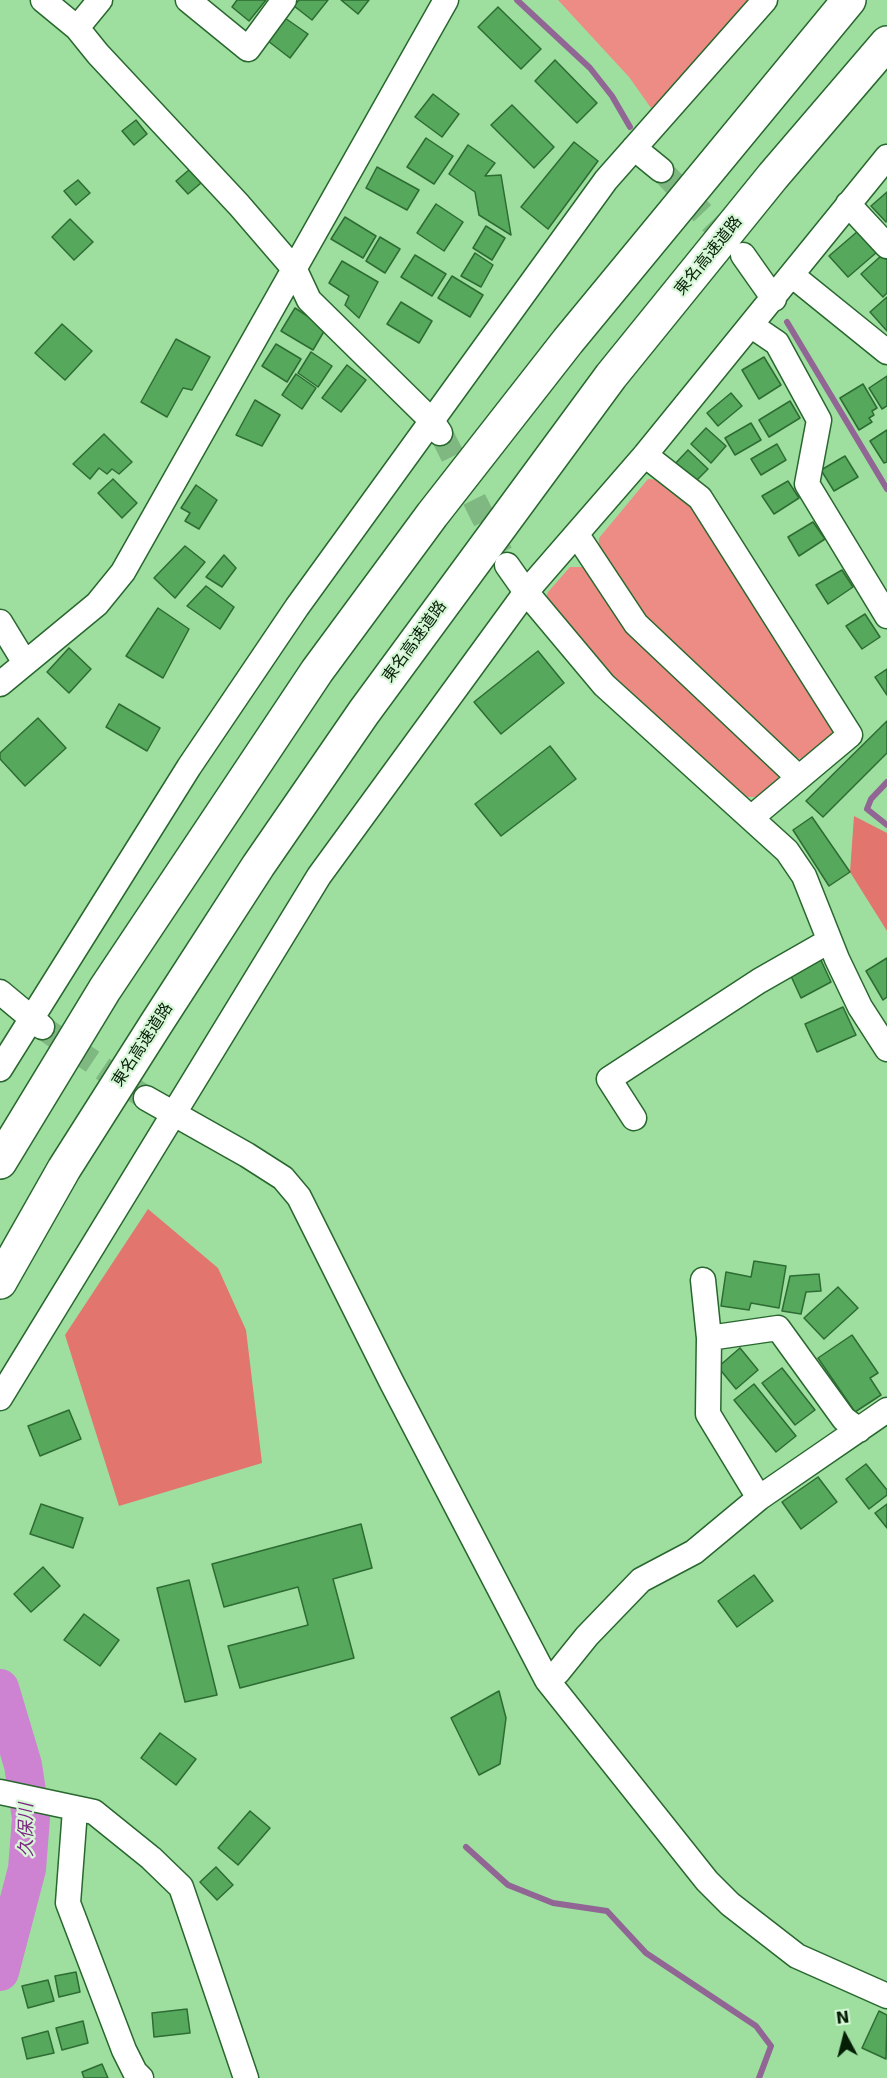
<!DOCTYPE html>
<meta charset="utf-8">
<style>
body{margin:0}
#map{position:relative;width:887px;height:2078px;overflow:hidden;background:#9edfa0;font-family:"DejaVu Sans",sans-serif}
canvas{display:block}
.north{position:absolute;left:815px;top:2006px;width:60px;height:60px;-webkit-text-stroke:4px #d6f7d6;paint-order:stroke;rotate:353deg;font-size:16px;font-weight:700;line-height:24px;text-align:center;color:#051f07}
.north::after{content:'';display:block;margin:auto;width:21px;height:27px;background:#051f07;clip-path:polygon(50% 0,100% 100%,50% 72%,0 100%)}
</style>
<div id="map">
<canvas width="887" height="2078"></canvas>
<div class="north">N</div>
</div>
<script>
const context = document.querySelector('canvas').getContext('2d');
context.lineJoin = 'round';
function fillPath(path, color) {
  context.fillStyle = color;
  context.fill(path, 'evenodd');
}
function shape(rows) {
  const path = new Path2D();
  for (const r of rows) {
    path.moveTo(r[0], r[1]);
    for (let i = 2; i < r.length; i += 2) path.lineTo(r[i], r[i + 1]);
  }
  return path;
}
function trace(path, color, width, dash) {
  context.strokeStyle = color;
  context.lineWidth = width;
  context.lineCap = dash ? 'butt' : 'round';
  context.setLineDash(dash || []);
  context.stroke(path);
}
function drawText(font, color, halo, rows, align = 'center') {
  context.font = font + ' "DejaVu Sans","Noto Sans JP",sans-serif';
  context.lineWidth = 4.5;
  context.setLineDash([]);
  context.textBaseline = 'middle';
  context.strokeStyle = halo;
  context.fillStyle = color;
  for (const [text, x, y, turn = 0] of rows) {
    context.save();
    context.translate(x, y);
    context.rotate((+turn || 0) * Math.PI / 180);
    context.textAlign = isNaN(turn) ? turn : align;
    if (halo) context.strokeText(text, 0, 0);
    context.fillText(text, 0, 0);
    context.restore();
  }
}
const green = shape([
 [558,0,751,0,658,105,651,108,629,77],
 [648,479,665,480,692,503,833,724,832,739,807,759,792,758,643,616,598,553,599,538],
 [570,567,587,567,778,770,778,783,759,797,744,797,610,677,545,601,548,592]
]);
const forest = shape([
 [854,816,887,833,887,931,850,872],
 [148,1209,218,1268,246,1330,262,1463,119,1506,65,1335]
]);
const stream = shape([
 [517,0,590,68,612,96,630,127],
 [787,322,887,489],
 [887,782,871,799,867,809,887,825],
 [466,1847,508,1885,553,1903,607,1911,646,1953,756,2026,771,2046,759,2078]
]);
const river = shape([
 [0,1688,23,1765,31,1818,27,1869,0,1972]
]);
const building = shape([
 [237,0,266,0,249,21,232,7,237,0],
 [299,0,328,0,312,20,294,6,299,0],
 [341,0,369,0,358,14,341,0],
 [498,7,541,49,521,69,478,27,498,7],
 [285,18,308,34,290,58,268,41,285,18],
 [555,60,597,103,577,123,535,81,555,60],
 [433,94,459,114,442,137,415,117,433,94],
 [512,105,554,147,534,168,491,125,512,105],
 [136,120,147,134,134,145,122,131,136,120],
 [426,138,453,156,434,184,407,167,426,138],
 [574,142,598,161,548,229,521,207,574,142],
 [468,145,495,163,485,176,501,175,511,235,479,215,475,192,449,174,468,145],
 [377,167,419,190,407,210,366,188,377,167],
 [190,169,201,183,188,194,176,181,190,169],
 [78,180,90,193,76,205,64,191,78,180],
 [887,192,887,221,886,222,871,206,887,192],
 [436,204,463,222,444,251,417,233,436,204],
 [345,217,376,236,363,258,331,239,345,217],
 [70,219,93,242,74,260,52,237,70,219],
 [486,226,505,238,492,260,473,248,486,226],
 [858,231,877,252,848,277,829,256,858,231],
 [380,237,400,249,385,273,366,261,380,237],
 [475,253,493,265,481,287,461,276,475,253],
 [415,255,446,274,432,296,401,277,415,255],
 [882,255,887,260,887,293,883,297,861,274,882,255],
 [342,261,378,282,359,318,345,305,349,296,329,283,342,261],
 [452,276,483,295,470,317,438,298,452,276],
 [887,297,887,331,870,312,887,297],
 [401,302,432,321,419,343,387,324,401,302],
 [295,308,326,328,313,350,281,331,295,308],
 [62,324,92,351,65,380,35,353,62,324],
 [176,339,210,357,192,390,183,388,167,417,141,402,176,339],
 [276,344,301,359,287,382,262,366,276,344],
 [311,352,332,366,318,387,298,373,311,352],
 [764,357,781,385,759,399,742,370,764,357],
 [347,365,366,380,341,412,322,398,347,365],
 [296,374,316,388,302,409,282,395,296,374],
 [887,376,887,406,882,409,869,388,887,376],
 [863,384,877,408,872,411,874,415,869,418,872,422,859,430,840,398,863,384],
 [731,393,742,406,718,426,707,413,731,393],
 [255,400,280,415,262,446,236,435,255,400],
 [790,401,800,418,769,437,759,420,790,401],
 [751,423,761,440,735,455,725,438,751,423],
 [706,428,726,446,711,463,691,444,706,428],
 [887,430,887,462,884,463,870,441,887,430],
 [104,434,132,462,119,474,112,469,107,474,99,468,90,479,73,464,104,434],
 [777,444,786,460,761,475,751,459,777,444],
 [688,450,708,469,692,485,673,466,688,450],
 [845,456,858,477,834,491,821,470,845,456],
 [113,479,137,503,122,518,98,493,113,479],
 [788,481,799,498,774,514,762,496,788,481],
 [196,485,217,500,199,529,185,521,190,513,181,508,196,485],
 [813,522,825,539,799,556,788,537,813,522],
 [185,546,205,562,175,598,154,578,185,546],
 [224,555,236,568,222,587,206,577,224,555],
 [842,570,853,587,828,604,816,585,842,570],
 [206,586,234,607,220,629,187,606,206,586],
 [158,608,189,629,163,678,126,656,158,608],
 [865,614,880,637,862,649,846,626,865,614],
 [69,648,91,669,69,693,47,672,69,648],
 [538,651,564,683,501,734,474,702,538,651],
 [887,669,887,695,875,677,887,669],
 [119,704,160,728,147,751,106,727,119,704],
 [38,718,66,748,25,786,0,759,0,753,38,718],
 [887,721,887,753,823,817,806,801,887,721],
 [550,746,576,779,501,836,475,804,550,746],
 [812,817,850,872,829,886,793,830,812,817],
 [820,958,831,982,801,998,790,974,820,958],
 [887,958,887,997,883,1000,866,971,887,958],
 [843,1007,856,1035,817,1052,805,1024,843,1007],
 [754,1261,786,1266,779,1308,751,1303,749,1310,721,1306,726,1272,751,1277,754,1261],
 [819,1274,821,1291,806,1292,801,1314,782,1311,790,1276,819,1274],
 [838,1287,858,1308,824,1339,804,1318,838,1287],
 [852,1335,878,1373,870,1378,881,1395,855,1412,818,1358,852,1335],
 [740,1348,758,1370,736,1389,718,1367,740,1348],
 [782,1368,815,1410,795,1425,762,1383,782,1368],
 [754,1384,796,1436,776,1452,734,1400,754,1384],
 [69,1410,81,1439,40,1456,28,1426,69,1410],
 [866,1464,887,1490,887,1495,869,1509,846,1479,866,1464],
 [818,1477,837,1502,801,1529,782,1502,818,1477],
 [41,1504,83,1518,73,1548,30,1534,41,1504],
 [887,1504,887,1528,875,1513,887,1504],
 [361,1524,372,1568,333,1579,354,1658,240,1688,228,1646,308,1625,298,1587,224,1607,212,1564,361,1524],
 [43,1567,60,1586,31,1612,14,1594,43,1567],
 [754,1575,773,1601,737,1627,718,1601,754,1575],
 [189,1580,217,1695,185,1702,157,1588,189,1580],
 [84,1614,119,1640,100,1666,64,1640,84,1614],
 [499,1691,506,1718,500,1764,479,1775,451,1718,499,1691],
 [160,1733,196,1759,176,1785,141,1758,160,1733],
 [250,1811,270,1828,238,1865,218,1848,250,1811],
 [216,1867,233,1885,217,1900,200,1882,216,1867],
 [76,1972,80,1992,59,1997,55,1976,76,1972],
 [48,1980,54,2001,28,2008,22,1986,48,1980],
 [187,2009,190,2033,154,2037,152,2013,187,2009],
 [879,2011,887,2015,886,2059,862,2048,879,2011],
 [83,2021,88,2043,62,2050,56,2028,83,2021],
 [48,2031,54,2053,27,2059,22,2038,48,2031],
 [102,2064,108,2078,84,2078,82,2072,102,2064]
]);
const minorTunnel = shape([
 [661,170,735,247],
 [442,435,507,565],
 [43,1028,146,1098]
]);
const minor = shape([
 [43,0,77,28,98,54,239,205,295,270,309,300,432,421,440,433],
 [188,0,248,49,284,0],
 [77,28,100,0],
 [634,148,661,170],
 [848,204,887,246],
 [743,255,774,299],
 [793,276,887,352],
 [752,326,777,343,819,420,807,484,887,616],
 [645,455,700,498,850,735,751,818],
 [577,535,636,624,798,777],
 [507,565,526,592,604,685,787,851,804,876,837,959,860,1007,887,1049],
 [0,622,25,663],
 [0,684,97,604,123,572,446,0],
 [0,992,42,1027],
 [0,1069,189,767,297,607,606,180,765,0],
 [146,1098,247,1155,283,1178,299,1197,391,1381,547,1680,707,1881,730,1904,797,1956,887,1996],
 [634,1118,609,1079,759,981,829,941],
 [703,1280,709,1338,708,1414,759,1498],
 [709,1338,778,1328,844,1419,859,1430],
 [0,1398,319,876,526,592,645,455,887,157],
 [547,1680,558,1672,587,1636,641,1580,694,1552,759,1498,887,1410],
 [0,1792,94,1812,151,1858,181,1887,246,2078],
 [75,1810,68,1903,124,2050,135,2072,141,2078]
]);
const highway = shape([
 [0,1162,105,989,317,671,432,515,568,341,849,0],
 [0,1282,64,1169,156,1024,258,866,364,712,611,376,773,176,887,43]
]);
const streetNames = [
 ["東名高速道路",709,256,-51],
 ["東名高速道路",415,642,-54],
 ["東名高速道路",143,1045,-57]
];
const waterNames = [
 ["久保川",27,1830,-90]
];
fillPath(green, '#ed8c85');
fillPath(forest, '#e2756e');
trace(stream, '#916594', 6);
trace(river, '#cd83d1', 38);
fillPath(building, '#56a85c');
trace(building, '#2d6c32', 1.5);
trace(minorTunnel, '#7fb981', 24, [24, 12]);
trace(minor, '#28672e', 27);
trace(highway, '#28672e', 36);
trace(minor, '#fff', 24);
trace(highway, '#fff', 33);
drawText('16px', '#051f07', '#d6f7d6', streetNames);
drawText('italic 18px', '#7d2483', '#d6f7d6', waterNames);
</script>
